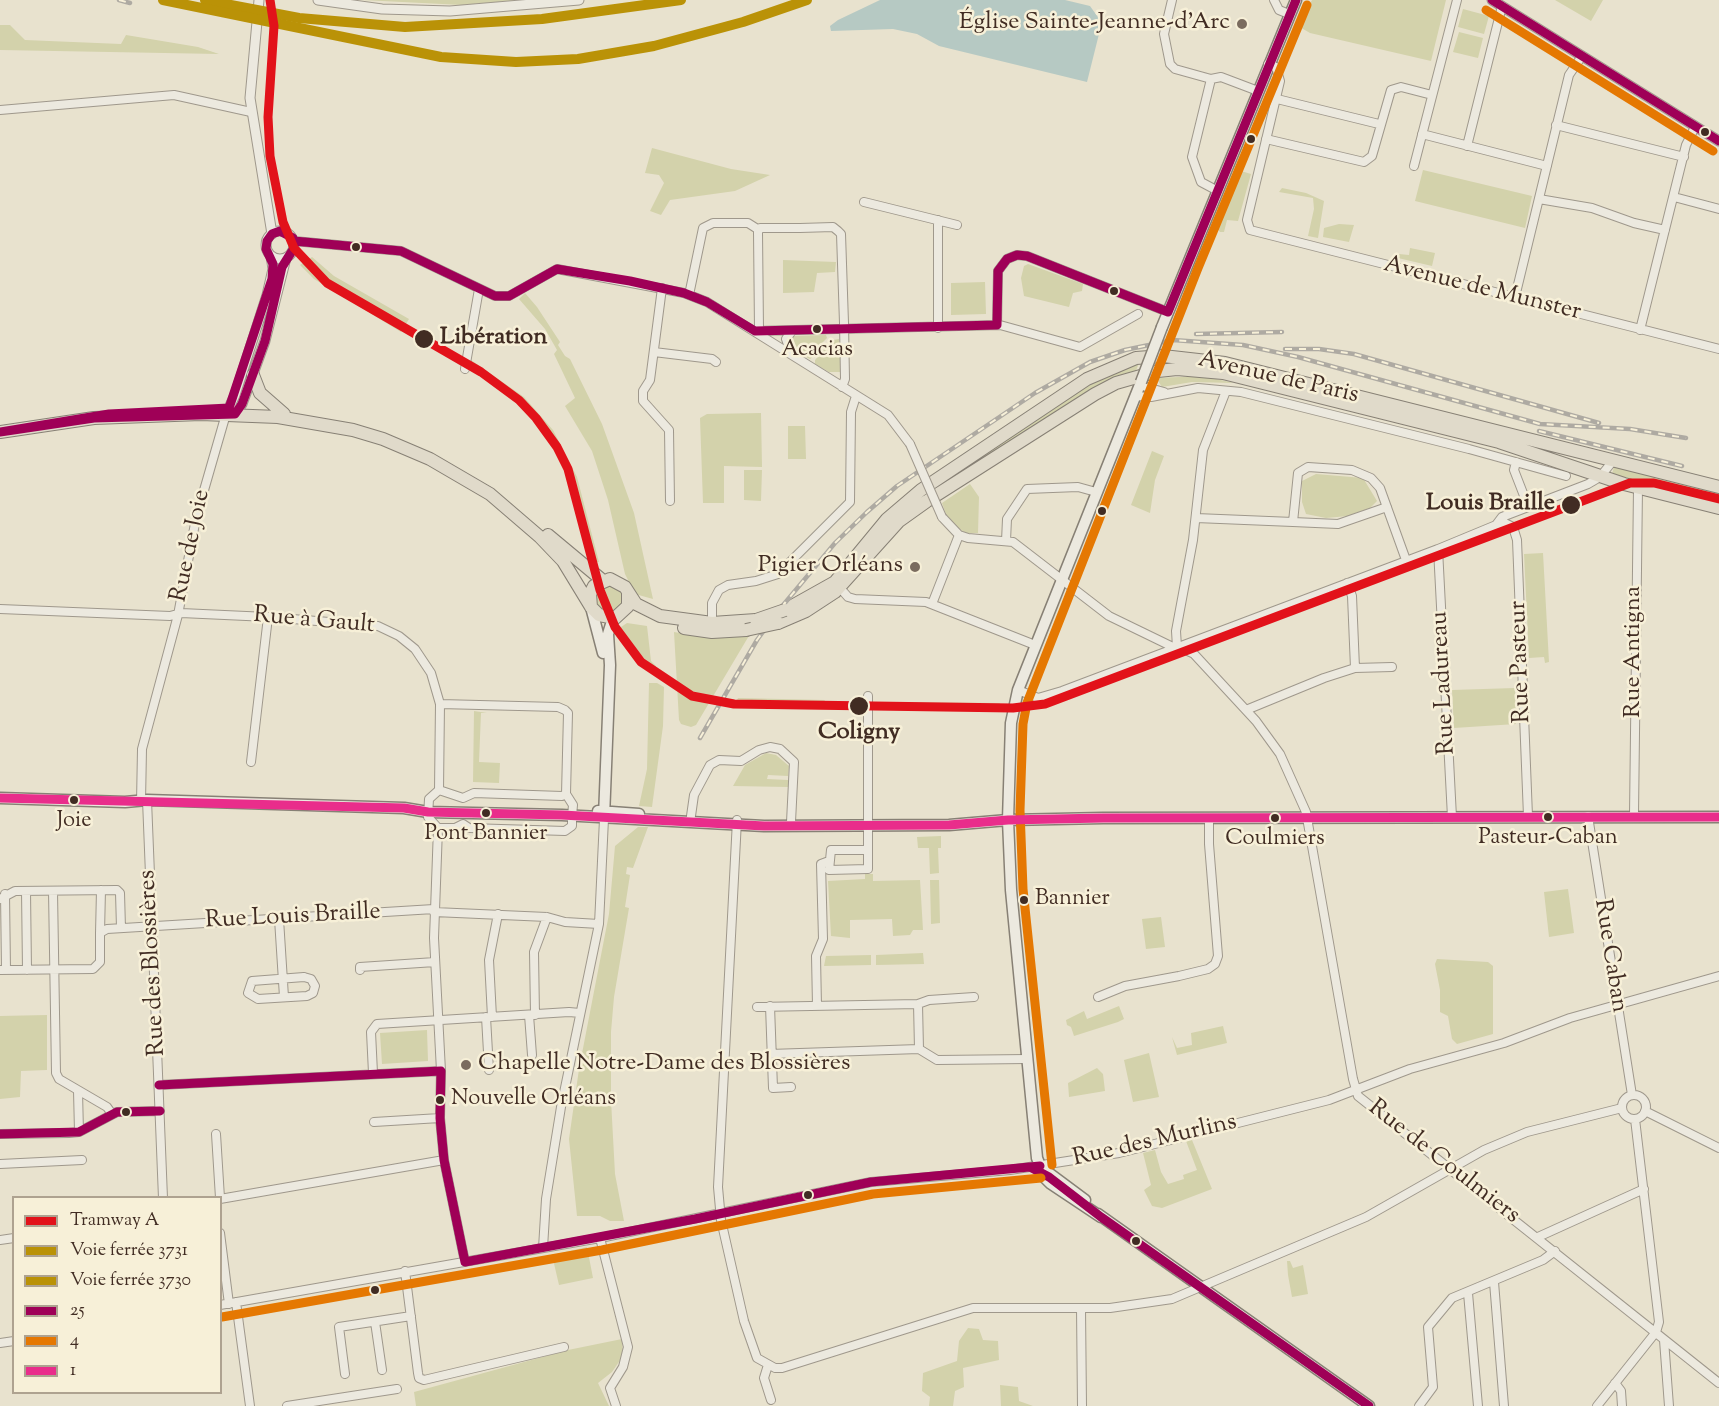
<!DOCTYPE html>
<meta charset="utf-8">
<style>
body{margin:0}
#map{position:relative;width:1719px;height:1406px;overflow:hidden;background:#e8e2ce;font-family:"Sorts Mill Goudy",serif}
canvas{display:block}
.legend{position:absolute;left:12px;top:1196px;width:210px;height:198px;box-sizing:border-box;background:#f7f0d8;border:2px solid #aea290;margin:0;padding:8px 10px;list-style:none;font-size:18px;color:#412c23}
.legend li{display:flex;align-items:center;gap:12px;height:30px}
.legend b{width:30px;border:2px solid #aea290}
</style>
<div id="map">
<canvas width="1719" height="1406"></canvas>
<ul class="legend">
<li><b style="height:8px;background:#e2121a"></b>Tramway A</li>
<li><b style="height:8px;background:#ba9207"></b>Voie ferrée 3731</li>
<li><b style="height:8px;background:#ba9207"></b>Voie ferrée 3730</li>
<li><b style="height:8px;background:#9f0057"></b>25</li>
<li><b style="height:8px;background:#e57802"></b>4</li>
<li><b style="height:8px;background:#e92d8b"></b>1</li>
</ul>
</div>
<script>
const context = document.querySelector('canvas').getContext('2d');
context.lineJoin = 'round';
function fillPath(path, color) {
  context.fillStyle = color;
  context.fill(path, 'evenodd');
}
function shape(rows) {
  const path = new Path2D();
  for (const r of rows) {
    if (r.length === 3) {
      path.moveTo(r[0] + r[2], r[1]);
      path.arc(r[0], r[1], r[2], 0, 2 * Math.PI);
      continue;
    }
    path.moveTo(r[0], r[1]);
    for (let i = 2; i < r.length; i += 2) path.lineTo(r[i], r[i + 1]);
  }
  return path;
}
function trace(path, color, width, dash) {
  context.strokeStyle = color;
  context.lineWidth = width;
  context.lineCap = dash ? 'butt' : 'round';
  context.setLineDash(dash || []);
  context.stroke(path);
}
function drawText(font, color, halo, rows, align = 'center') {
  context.font = font + ' "Sorts Mill Goudy",serif';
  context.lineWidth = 5;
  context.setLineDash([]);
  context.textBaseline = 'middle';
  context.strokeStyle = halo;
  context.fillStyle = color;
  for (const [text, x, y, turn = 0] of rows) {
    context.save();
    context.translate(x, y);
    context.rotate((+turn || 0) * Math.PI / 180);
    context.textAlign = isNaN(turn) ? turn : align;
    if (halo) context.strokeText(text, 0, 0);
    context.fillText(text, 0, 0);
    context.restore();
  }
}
const green = shape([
 [362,0,523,0,462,5],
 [1312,0,1446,0,1431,61,1310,33,1298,26],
 [1555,0,1603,0,1591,21],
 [1463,9,1489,16,1484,34,1458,27],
 [0,25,10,25,25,40,121,44,126,35,198,47,219,54,0,50],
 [1459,32,1483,38,1478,58,1453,52],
 [652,148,731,169,770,175,735,191,670,200,661,215,650,211,664,183,659,175,645,173],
 [1423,170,1532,196,1525,228,1415,201],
 [1241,171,1251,174,1238,221,1227,220,1224,232,1220,232,1216,227,1237,173],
 [1282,188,1306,193,1324,201,1318,238,1308,236,1314,209,1313,198,1279,192],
 [1339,224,1354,225,1349,242,1323,237,1324,228],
 [1410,248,1435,253,1432,266,1398,258,1399,254,1409,255],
 [312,257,334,276,409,319,401,332,314,279,300,265],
 [783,260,836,262,835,272,817,273,814,292,783,293],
 [1028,264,1083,284,1082,291,1073,293,1069,307,1024,296,1021,278,1024,266],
 [985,282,986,314,951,315,951,283],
 [525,293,537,307,560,342,558,345,565,356,570,359,602,424,634,513,653,599,635,594,625,574,608,500,592,451,565,406,575,398,554,354,557,350,545,329,519,299],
 [826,335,827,338,815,350,817,354,810,359,794,351,790,341,793,336],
 [839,339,841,372,829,372,815,364,815,360,833,340],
 [471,360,524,397,553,430,577,477,599,562,591,562,574,494,566,468,552,441,515,398,470,367],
 [1139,363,1135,373,936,491,934,483,1094,380],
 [1203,376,1234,383,1192,382,1162,387,1156,378],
 [761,413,762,467,724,466,724,503,703,503,700,418,707,414],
 [788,426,805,426,806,459,788,459],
 [1152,451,1164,456,1155,480,1150,513,1131,505],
 [1618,465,1719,490,1719,504,1618,480,1612,474,1614,467],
 [744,470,762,470,761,501,744,500],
 [1316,474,1363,478,1377,501,1370,508,1348,516,1326,518,1306,514,1302,502,1302,481],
 [970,484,979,497,978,533,966,533,955,526,947,517,942,503],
 [1543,553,1549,662,1545,663,1544,657,1529,658,1524,554],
 [610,599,14],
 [627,623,647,626,651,661,656,666,656,676,633,656,615,631],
 [674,632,691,635,750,634,696,725,691,727,681,724,679,720],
 [649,683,657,683,664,687,663,726,652,807,639,806,647,769],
 [1515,688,1516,724,1454,728,1452,690],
 [738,698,825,700,820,708,734,706],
 [901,702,1000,703,999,710,901,709],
 [474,711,487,713,481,713,479,762,500,763,499,783,473,782],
 [766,753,776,755,789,766,788,776,768,775,767,779,788,780,788,787,733,786,745,765],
 [638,827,648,827,633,868,627,867,626,874,630,875,625,907,629,908,614,997,611,1032,611,1100,615,1174,624,1221,610,1221,600,1216,577,1216,569,1139,579,1069,609,914,615,846],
 [941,836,941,848,938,848,939,873,930,874,929,848,918,848,917,837],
 [865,874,873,874,873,881,920,880,923,930,913,930,910,935,893,936,892,919,850,920,850,938,831,936,828,881,865,879],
 [930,880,939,880,940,923,931,924],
 [1568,889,1574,933,1549,937,1544,892],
 [1161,917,1165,947,1146,949,1142,919],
 [923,953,924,964,876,965,876,955],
 [871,955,871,965,824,966,826,956],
 [1437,959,1488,962,1493,966,1493,1034,1457,1044,1452,1039,1448,1016,1440,1012,1440,990,1435,964],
 [1119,1006,1124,1019,1118,1022,1074,1036,1071,1027,1067,1025,1066,1020,1084,1011,1087,1019],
 [47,1015,47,1070,21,1071,20,1097,0,1099,0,1016],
 [1223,1026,1227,1043,1177,1055,1172,1037,1177,1048,1192,1045,1191,1033],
 [427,1030,428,1061,382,1064,380,1033],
 [1149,1053,1159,1097,1133,1102,1124,1060],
 [1097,1068,1103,1074,1105,1091,1069,1097,1068,1083],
 [1192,1140,1212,1189,1162,1208,1152,1206,1144,1190,1151,1185,1143,1153,1155,1150,1161,1172,1168,1184,1184,1179,1183,1175,1197,1170,1186,1141],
 [587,1247,593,1278,559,1285,552,1255],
 [1290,1261,1293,1268,1303,1265,1308,1294,1292,1297,1288,1275,1287,1261],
 [968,1328,979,1329,983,1340,998,1341,999,1360,963,1368,964,1387,955,1391,953,1406,929,1406,930,1397,922,1391,923,1373,957,1361,959,1341],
 [622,1339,623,1356,612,1372,598,1383,609,1406,416,1406,414,1392,568,1350],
 [1000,1385,1018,1387,1019,1401,1033,1406,1001,1406]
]);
const water = shape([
 [880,0,1065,0,1090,6,1100,20,1100,30,1087,82,939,46,917,34,893,29,831,31,830,26,838,20]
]);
const minor = shape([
 [1172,0,1164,34,1170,64,1175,69,1211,79],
 [1274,0,1279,10,1289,14],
 [1268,64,1276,67,1280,81,1247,220,1250,230,1719,349],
 [1211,79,1192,157,1201,182,1216,190],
 [1211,79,1221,77,1258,91],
 [1277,99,1379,124],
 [0,110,174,95,251,112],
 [1556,125,1684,157],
 [1422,134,1547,166],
 [1266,139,1364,162,1372,156,1391,90,1401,87,1432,95],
 [1467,146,1502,6],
 [1414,166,1457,0],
 [1674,197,1719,209],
 [1539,199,1592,208,1634,223,1665,230],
 [864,202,957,225],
 [938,220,938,328],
 [294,241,401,251,495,296,509,296,557,269,684,293,707,302,888,415,910,444],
 [662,288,650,380,643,391,643,401,669,430,670,501],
 [689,295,703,228,713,223,748,223,759,230],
 [1515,297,1569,75,1582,56],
 [997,325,998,271,1007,259,1017,255,1027,256,1168,312],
 [759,330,758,232,760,228,800,228,833,227,838,231,841,234,844,323,845,379,842,387],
 [1640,330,1686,145,1695,127],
 [755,331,1000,325,1080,347,1138,314],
 [654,352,712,359,716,362],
 [791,353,786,339,792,331],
 [465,369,479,289],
 [1139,385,1164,392],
 [1135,396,1151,397,1198,388,1241,392,1469,449,1566,476],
 [1516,462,1514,470,1528,506],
 [1387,507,1338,524,1293,522,1298,473,1308,467,1352,470,1371,478,1380,488,1406,560],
 [942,517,959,535,968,538,1013,542,1109,616,1175,648],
 [1196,518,1293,522],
 [1496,525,1505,523,1513,527,1517,540,1528,816],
 [1006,541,1007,519,1027,489,1078,487,1096,492],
 [1438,549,1452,817],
 [840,588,848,597,855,599,926,602,1035,645],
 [932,604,959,535],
 [0,609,170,616,181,613,268,617,378,626,399,636,415,649,431,673,440,704,439,790],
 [712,625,712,603,719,590,728,585,756,581,778,574,850,502,851,412,856,396],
 [1177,647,1176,631,1193,540,1203,450,1226,391],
 [1179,647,1194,654,1256,721,1280,754,1306,812,1353,1079,1358,1096,1719,1383],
 [1355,668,1392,667],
 [1018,690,1038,698,1062,691,1438,549,1496,525,1502,517,1588,484,1600,477,1612,462],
 [440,704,558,707,565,710,568,713,566,794],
 [1246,710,1324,678,1355,668,1352,596,1347,583],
 [251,762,268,617],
 [439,790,463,798,474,793,562,796,566,794],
 [147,800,163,1198],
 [141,802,142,749,178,615,196,518,226,414],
 [1634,815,1638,488],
 [691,816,694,795,710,765,719,760,741,761,759,750,770,747,780,749,794,762,791,822],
 [1588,816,1632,1095],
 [737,820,718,1187,721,1220,744,1321,757,1358,775,1368,782,1368,973,1308,1110,1308,1172,1299,1366,1217,1484,1150,1527,1132,1622,1108],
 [438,828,434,938,441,1071,440,1118,444,1160,465,1262],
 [438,828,455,828,463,824,469,828,565,831,572,826,572,816,573,805,566,794],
 [438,828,428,817,429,799,439,790],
 [867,850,831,850,829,870,868,869,868,696],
 [26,891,27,970],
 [53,891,56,1073,59,1079,107,1107,112,1114],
 [5,894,6,970],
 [0,899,15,891,117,890,120,893,121,928],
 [434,912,547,917,565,922,599,924],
 [279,919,284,997],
 [100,933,101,890],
 [0,970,93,969,100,962,100,933,107,929,434,909],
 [360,970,360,967,435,962],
 [304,977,311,979,315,986,313,993,307,996,258,999,248,993,252,981,304,977],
 [1098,997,1125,986,1179,976,1208,969,1215,964,1218,956,1209,844,1209,819],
 [770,1006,773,1088,791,1087],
 [817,1006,816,956,823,939,821,864,829,861],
 [757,1007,918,1004,929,1000,974,997],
 [529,1015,532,1055],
 [535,1015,534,952,547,917],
 [486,1017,489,1070],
 [492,1017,489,960,498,914],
 [919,1049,937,1060,1027,1059],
 [770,1054,919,1049,918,1004],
 [373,1073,371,1032,377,1024,569,1012,580,1013],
 [159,1085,441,1071],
 [78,1091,79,1132],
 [1634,1107,12],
 [1645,1111,1719,1148],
 [374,1122,440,1118],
 [0,1134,69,1133,79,1132,117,1112,160,1111],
 [216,1134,220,1198],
 [0,1164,82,1160],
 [220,1199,444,1160],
 [220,1233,229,1304],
 [1538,1237,1644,1189],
 [600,1238,628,1347,623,1367,610,1388,616,1406],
 [0,1240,14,1238],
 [543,1248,546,1199,561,1107,599,924,604,819],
 [405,1271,418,1373,419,1378,424,1380,564,1347],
 [1494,1282,1504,1406],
 [1468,1293,1478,1406],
 [236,1302,250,1406],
 [220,1305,600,1238,871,1182,1010,1170,1119,1153,1329,1100,1410,1069,1504,1043,1570,1018,1719,976],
 [1081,1308,1082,1406],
 [375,1322,382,1370],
 [1664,1340,1669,1406],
 [0,1343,14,1341],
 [768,1365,764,1378,771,1400],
 [345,1374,339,1327,411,1316],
 [1615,1383,1621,1391,1622,1406],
 [287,1406,397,1389],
 [1419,1406,1433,1387,1428,1327,1452,1298,1543,1260,1555,1251],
 [1597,1406,1656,1332,1659,1322,1635,1119]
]);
const tertiary = shape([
 [259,0,250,98,272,234],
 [318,0,382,9,450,11,579,0],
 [1492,0,1719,141],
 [280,245,14],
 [226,414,235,395,267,295,273,269,271,256],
 [235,414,242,404,265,341,286,258]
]);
const secondary = shape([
 [1162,327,1296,0],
 [591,607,603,653],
 [0,798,125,802,147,800,404,808,428,812,562,815,764,826,949,825,1008,820,1103,818,1719,817],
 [598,811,639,814],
 [604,817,610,665,608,634,613,618],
 [1042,1168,1085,1200],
 [1098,1214,1369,1406],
 [1101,1217,1050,1183,1045,1178,1037,1158,1011,890,1008,820,1011,723,1018,690,1141,382]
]);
const primary = shape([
 [253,375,260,393,284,414],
 [0,432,94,418,201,414,278,417,353,430,383,439,430,459,490,494,540,537,563,561,591,607],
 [548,535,602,580],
 [628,592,628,606,615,618,599,615,591,607,590,594,594,586,610,579,625,587,636,604,660,616,712,623,756,620],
 [785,610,835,582,887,519,921,490,1087,379,1136,358,1163,356,1225,363,1719,487],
 [778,623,806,611,835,592,899,521,927,501,1095,394,1116,383,1158,371,1177,369,1223,373,1499,442,1624,484,1719,508],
 [684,628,712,632,746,630]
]);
const rail = shape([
 [119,0,130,3],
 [1196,334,1282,332],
 [1285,349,1319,349,1354,354,1599,423],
 [1539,431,1682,466],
 [700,738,757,640,779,610,835,543,867,512,897,486,1035,393,1090,362,1125,350,1173,340,1243,345,1298,357,1540,424,1630,429,1686,438]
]);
const minorBridge = shape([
 [910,444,942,517]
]);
const secondaryBridge = shape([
 [1141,382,1162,327]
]);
const primaryBridge = shape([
 [756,620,785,610],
 [746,630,778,623]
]);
const bus1 = shape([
 [1492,0,1719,141],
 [280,231,293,238,294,248,282,267,265,341,242,404,235,414,94,418,0,432,109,414,229,408,272,279,273,264,266,249,267,241,272,234,280,231],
 [294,241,401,251,495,296,509,296,557,269,630,281,684,293,707,302,755,331],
 [1168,312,1296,0],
 [997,325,998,271,1007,259,1017,255,1027,256,1168,312],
 [755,331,997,325],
 [441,1071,440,1118,444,1160,465,1262],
 [159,1085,441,1071],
 [0,1134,79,1132,117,1112,160,1111],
 [1030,1167,1049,1177,1101,1217,1369,1406],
 [465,1262,695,1219,871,1182,1040,1166]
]);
const bus2 = shape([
 [1486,10,1713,151],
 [1052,1165,1023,889,1020,810,1023,724,1027,703,1198,268,1307,5],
 [222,1317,602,1250,873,1194,1041,1178]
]);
const bus3 = shape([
 [0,798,404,808,428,812,562,815,764,826,949,825,1008,820,1103,818,1719,817]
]);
const rail1 = shape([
 [205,0,299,18,405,27,542,19,681,0]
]);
const rail2 = shape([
 [163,0,441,57,516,62,578,59,654,46,743,22,807,0]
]);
const tram1 = shape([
 [270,0,274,26,268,117,270,156,283,222,294,248,327,283,481,372,519,400,536,418,557,447,568,469,600,590,615,627,641,662,692,696,734,704,1013,708,1045,704,1630,483,1654,483,1719,499]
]);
const markers = [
 [1242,24,6,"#7b6c5f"],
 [1705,132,5,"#412c23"],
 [1251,139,5,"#412c23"],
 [356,247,5,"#412c23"],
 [1114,291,5,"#412c23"],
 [817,329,5,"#412c23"],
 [424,339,10,"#412c23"],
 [1571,505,10,"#412c23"],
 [1102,511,5,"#412c23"],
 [915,567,6,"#7b6c5f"],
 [859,706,10,"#412c23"],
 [74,800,5,"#412c23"],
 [486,813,5,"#412c23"],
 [1548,817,5,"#412c23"],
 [1275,818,5,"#412c23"],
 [1024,900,5,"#412c23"],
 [466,1065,6,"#7b6c5f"],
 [440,1100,5,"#412c23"],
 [126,1112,5,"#412c23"],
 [808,1195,5,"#412c23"],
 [1136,1241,5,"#412c23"],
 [375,1290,5,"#412c23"]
];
const busNames = [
 ["Acacias",817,351],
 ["Joie",74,822],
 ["Pont Bannier",486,835],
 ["Pasteur-Caban",1548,839],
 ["Coulmiers",1275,840],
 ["Bannier",1035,900,"left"],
 ["Nouvelle Orléans",451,1100,"left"]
];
const poiNames = [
 ["Église Sainte-Jeanne-d'Arc",1230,24],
 ["Pigier Orléans",903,567],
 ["Chapelle Notre-Dame des Blossières",478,1065,"left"]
];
const streetNames = [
 ["Avenue de Munster",1482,290,14],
 ["Avenue de Paris",1278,379,13],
 ["Rue de Joie",192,546,-78],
 ["Rue à Gault",314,622,5],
 ["Rue Antigna",1635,652,-90],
 ["Rue Pasteur",1522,662,-92],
 ["Rue Ladureau",1445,683,-93],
 ["Rue Louis Braille",293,918,-3],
 ["Rue Caban",1609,956,81],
 ["Rue des Blossières",154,963,-93],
 ["Rue des Murlins",1155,1142,-13],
 ["Rue de Coulmiers",1443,1163,38]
];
const stopNames = [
 ["Libération",440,339],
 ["Louis Braille",1555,505,"right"],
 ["Coligny",859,734,"center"]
];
fillPath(green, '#d3d2ab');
fillPath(water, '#b6c9c3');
trace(minor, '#9f988c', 10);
trace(tertiary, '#9f988c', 11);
trace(secondary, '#878075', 13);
trace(primary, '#878075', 14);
trace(minor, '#ece9df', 8);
trace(tertiary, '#ece9df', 9);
trace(secondary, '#ece9df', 10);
trace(primary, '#e0daca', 12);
trace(rail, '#aeaaa2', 4.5);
trace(rail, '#f7f0d8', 2, [7]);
trace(minorBridge, '#9f988c', 10, []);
trace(secondaryBridge, '#878075', 13, []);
trace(primaryBridge, '#878075', 14, []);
trace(minorBridge, '#ece9df', 8);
trace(secondaryBridge, '#ece9df', 10);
trace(primaryBridge, '#e0daca', 12);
trace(bus1, '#9f0057', 9);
trace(bus2, '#e57802', 9);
trace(bus3, '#e92d8b', 9);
trace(rail1, '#ba9207', 10);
trace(rail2, '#ba9207', 10);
trace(tram1, '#e2121a', 9);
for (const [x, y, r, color] of markers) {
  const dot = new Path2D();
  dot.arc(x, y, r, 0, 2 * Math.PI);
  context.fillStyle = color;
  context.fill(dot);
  trace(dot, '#f7f0d8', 2);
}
drawText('22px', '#412c23', '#f7f0d8', busNames);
drawText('24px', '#412c23', '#f7f0d8', poiNames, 'right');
drawText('24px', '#412c23', '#f7f0d8', streetNames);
drawText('bold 24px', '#412c23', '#f7f0d8', stopNames, 'left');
</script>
